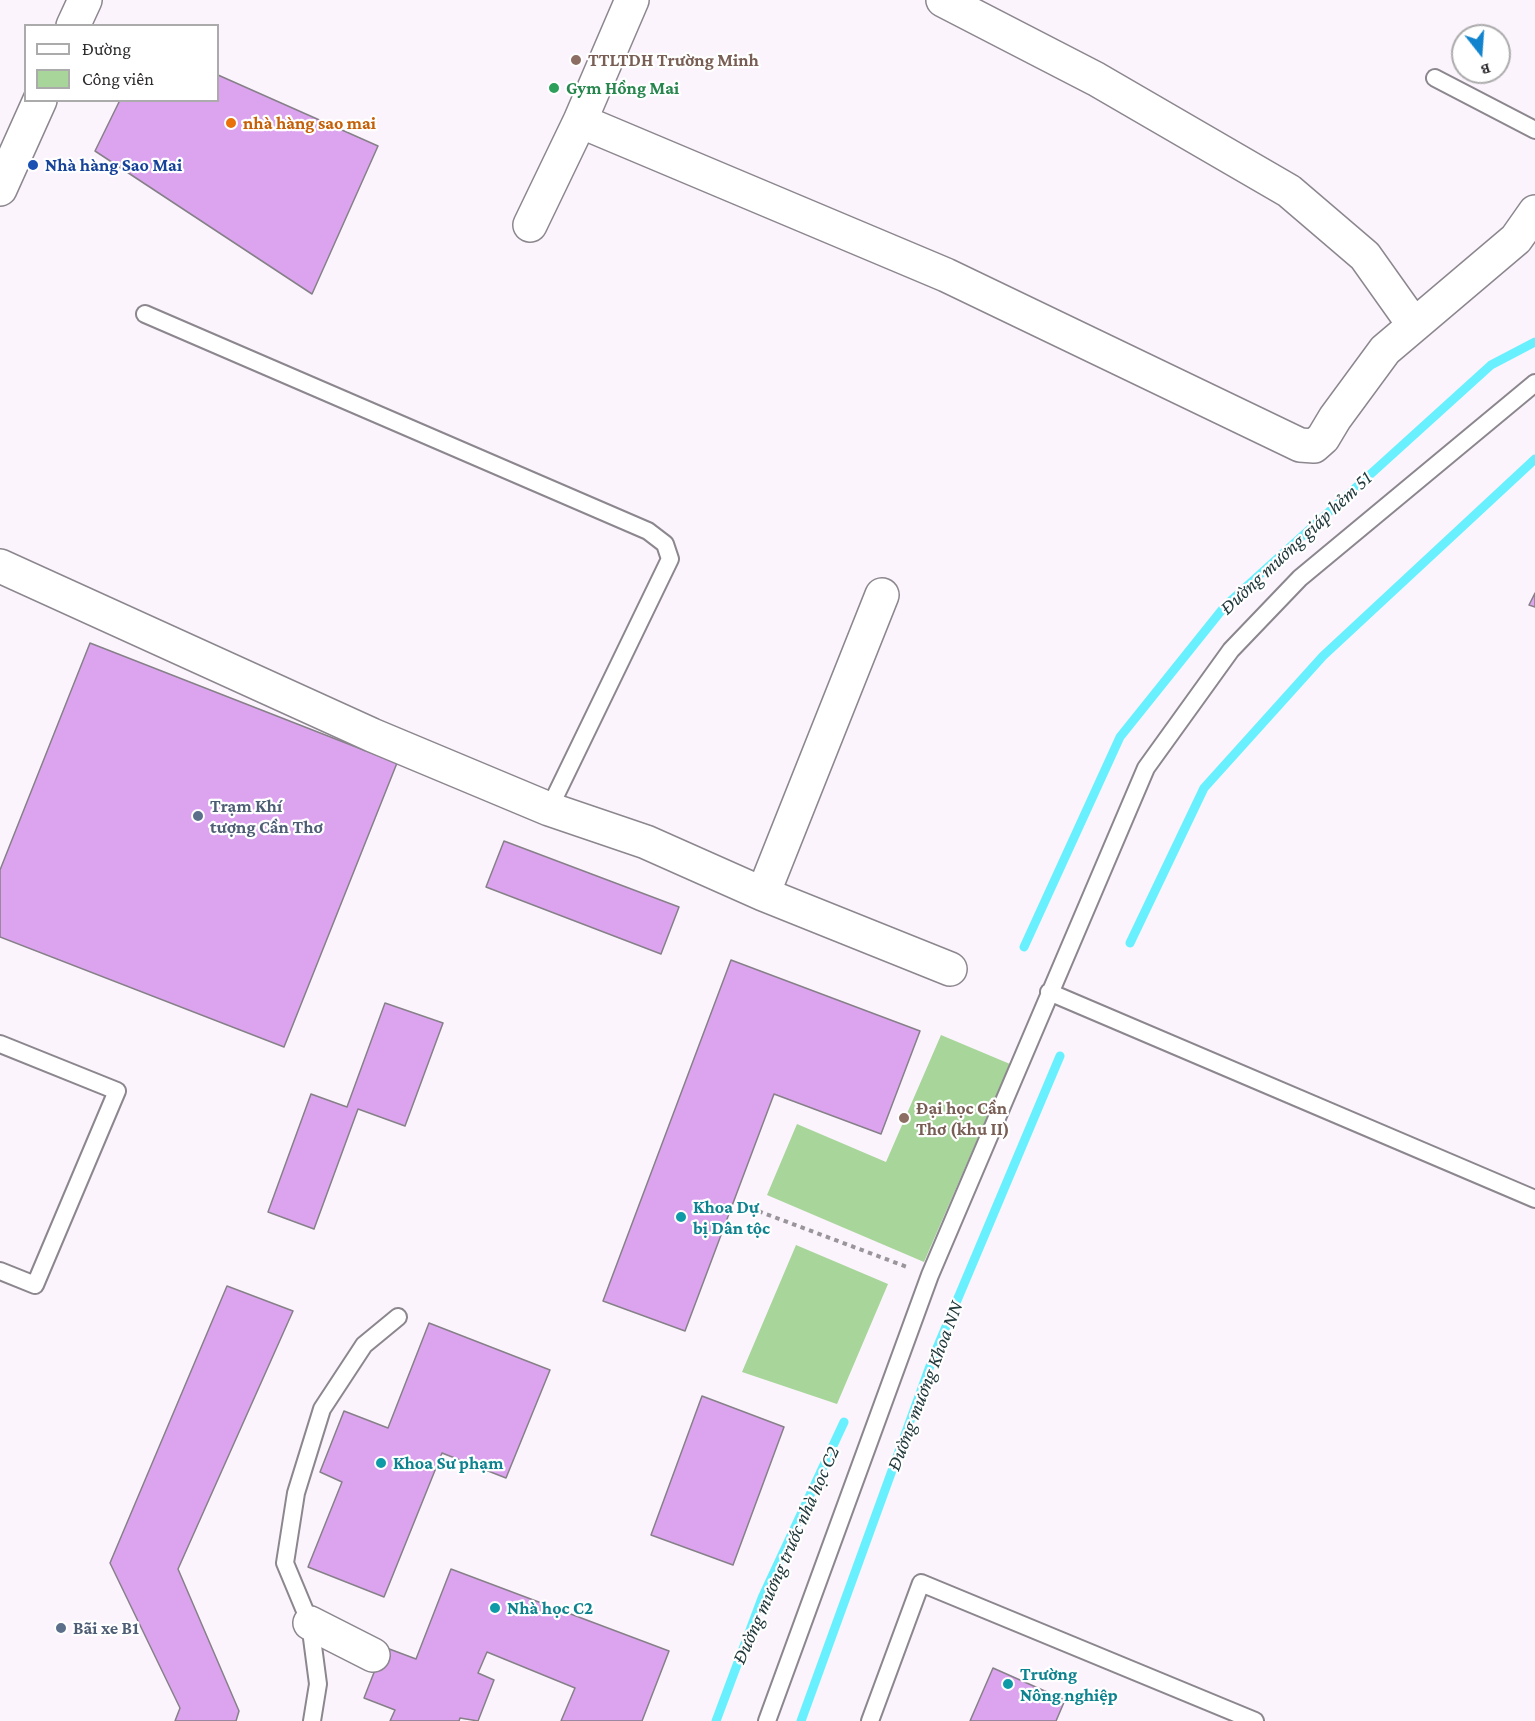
<!DOCTYPE html>
<meta charset="utf-8">
<style>
body{margin:0}
#map{position:relative;width:1535px;height:1721px;overflow:hidden;background:#fbf4fc;font-family:"Crimson Pro",serif}
canvas{display:block}
.legend{position:absolute;left:24px;top:24px;width:195px;height:78px;box-sizing:border-box;background:#fff;border:2px solid #acabac;margin:0;padding:8px 10px;list-style:none;font-size:18px;color:#2f2c2f}
.legend li{display:flex;align-items:center;gap:12px;height:30px}
.legend b{width:30px;border:2px solid #acabac}
.north{position:absolute;left:1451px;top:24px;width:60px;height:60px;box-sizing:border-box;background:#fff;border:2px solid #acabac;border-radius:50%;rotate:163deg;font-size:16px;font-weight:700;line-height:24px;text-align:center;color:#2f2c2f}
.north::after{content:'';display:block;margin:auto;width:21px;height:27px;background:#1184cd;clip-path:polygon(50% 0,100% 100%,50% 72%,0 100%)}
</style>
<div id="map">
<canvas width="1535" height="1721"></canvas>
<ul class="legend">
<li><b style="height:8px;background:#fff"></b>Đường</li>
<li><b style="height:16px;background:#a7d59a"></b>Công viên</li>
</ul>
<div class="north">B</div>
</div>
<script>
const context = document.querySelector('canvas').getContext('2d');
context.lineJoin = 'round';
function fillPath(path, color) {
  context.fillStyle = color;
  context.fill(path, 'evenodd');
}
function shape(rows) {
  const path = new Path2D();
  for (const r of rows) {
    path.moveTo(r[0], r[1]);
    for (let i = 2; i < r.length; i += 2) path.lineTo(r[i], r[i + 1]);
  }
  return path;
}
function trace(path, color, width, dash) {
  context.strokeStyle = color;
  context.lineWidth = width;
  context.lineCap = dash ? 'butt' : 'round';
  context.setLineDash(dash || []);
  context.stroke(path);
}
function drawText(font, color, halo, rows, align = 'center') {
  context.font = font + ' "Crimson Pro",serif';
  context.lineWidth = 4.5;
  context.setLineDash([]);
  context.textBaseline = 'middle';
  context.strokeStyle = halo;
  context.fillStyle = color;
  for (const [text, x, y, turn = 0] of rows) {
    context.save();
    context.translate(x, y);
    context.rotate((+turn || 0) * Math.PI / 180);
    context.textAlign = isNaN(turn) ? turn : align;
    if (halo) context.strokeText(text, 0, 0);
    context.fillText(text, 0, 0);
    context.restore();
  }
}
const green = shape([
 [941,1035,1010,1064,924,1262,767,1195,797,1124,886,1162],
 [796,1245,888,1284,837,1404,742,1372]
]);
const stream = shape([
 [1130,943,1204,788,1323,656,1535,459],
 [1024,947,1120,737,1225,606,1491,365,1535,342],
 [716,1721,762,1598,844,1422],
 [801,1721,934,1355,1060,1056]
]);
const building = shape([
 [218,75,378,146,312,294,95,151,120,100,218,100,218,75],
 [1535,593,1535,607,1529,605,1535,593],
 [90,643,397,763,284,1047,0,937,0,870,90,643],
 [504,841,679,907,661,954,486,887,504,841],
 [731,960,920,1031,881,1134,774,1094,685,1331,603,1301,731,960],
 [385,1003,443,1023,405,1126,358,1109,314,1229,268,1212,311,1094,347,1107,385,1003],
 [227,1286,293,1311,178,1569,239,1711,236,1721,175,1721,180,1708,110,1563,227,1286],
 [429,1323,550,1370,506,1478,442,1453,384,1597,308,1567,342,1482,320,1472,344,1411,388,1428,429,1323],
 [702,1396,784,1427,733,1565,651,1535,702,1396],
 [451,1569,669,1651,642,1721,561,1721,575,1688,487,1652,478,1673,494,1680,478,1721,460,1718,459,1721,390,1721,395,1710,364,1698,384,1647,416,1659,451,1569],
 [993,1668,1065,1700,1056,1721,970,1721,993,1668]
]);
const path = shape([
 [750,1208,907,1267]
]);
const lane = shape([
 [1435,78,1535,130],
 [145,314,648,531,665,544,670,559,549,809],
 [1049,992,1535,1199],
 [0,1044,117,1091,35,1285,0,1271],
 [312,1721,318,1684,310,1623,285,1563,296,1493,322,1409,364,1345,398,1317],
 [767,1721,930,1275,1146,768,1231,650,1300,578,1535,383],
 [870,1721,921,1583,1255,1721]
]);
const street = shape([
 [943,0,1096,79,1289,191,1365,256,1414,325],
 [580,121,946,275,1300,445,1314,446,1323,438,1335,418,1385,350,1516,239,1535,212],
 [530,225,580,121,632,0],
 [0,566,372,735,549,809,646,842,763,894,950,969],
 [763,894,882,595],
 [310,1623,373,1655]
]);
const highway = shape([
 [73,26,85,0],
 [0,189,40,100]
]);
const markers = [
 [576,60,6,"#8d6e63"],
 [554,88,6,"#2e9e5b"],
 [231,123,6,"#e8710a"],
 [33,165,6,"#1a4fb4"],
 [198,816,6,"#5c6f8a"],
 [904,1118,6,"#8d6e63"],
 [681,1217,6,"#0f9aa8"],
 [381,1463,6,"#0f9aa8"],
 [495,1608,6,"#0f9aa8"],
 [61,1628,6,"#5c6f8a"],
 [1008,1684,6,"#0f9aa8"]
];
const educationNames = [
 ["TTLTDH Trường Minh",588,60],
 ["Đại học Cần",916,1108],
 ["Thơ (khu II)",916,1129]
];
const leisureNames = [
 ["Gym Hồng Mai",566,88]
];
const foodNames = [
 ["nhà hàng sao mai",243,123]
];
const transitNames = [
 ["Nhà hàng Sao Mai",45,165]
];
const serviceNames = [
 ["Trạm Khí",210,806],
 ["tượng Cần Thơ",210,827],
 ["Bãi xe B1",73,1628]
];
const cultureNames = [
 ["Khoa Dự",693,1207],
 ["bị Dân tộc",693,1228],
 ["Khoa Sư phạm",393,1463],
 ["Nhà học C2",507,1608],
 ["Trường",1020,1674],
 ["Nông nghiệp",1020,1695]
];
const waterNames = [
 ["Đường mương giáp hẻm 51",1296,543,-43],
 ["Đường mương Khoa NN",925,1386,-69],
 ["Đường mương trước nhà học C2",786,1555,-66]
];
fillPath(green, '#a7d59a');
trace(stream, '#69f0fe', 9);
fillPath(building, '#dca4ef');
trace(building, '#868088', 1.5);
trace(lane, '#8c868e', 20);
trace(street, '#8c868e', 36);
trace(highway, '#8c868e', 36);
trace(path, '#9a959b', 4, [4.5, 4.5]);
trace(lane, '#fff', 16);
trace(street, '#fff', 33);
trace(highway, '#fff', 33);
for (const [x, y, r, color] of markers) {
  const dot = new Path2D();
  dot.arc(x, y, r, 0, 2 * Math.PI);
  context.fillStyle = color;
  context.fill(dot);
  trace(dot, '#fff', 2);
}
drawText('bold 18px', '#785e54', '#fff', educationNames, 'left');
drawText('bold 18px', '#27864d', '#fff', leisureNames, 'left');
drawText('bold 18px', '#c56008', '#fff', foodNames, 'left');
drawText('bold 18px', '#164399', '#fff', transitNames, 'left');
drawText('bold 18px', '#4e5e75', '#fff', serviceNames, 'left');
drawText('bold 18px', '#0d838f', '#fff', cultureNames, 'left');
drawText('italic 20px', '#22393c', '#fff', waterNames);
</script>
